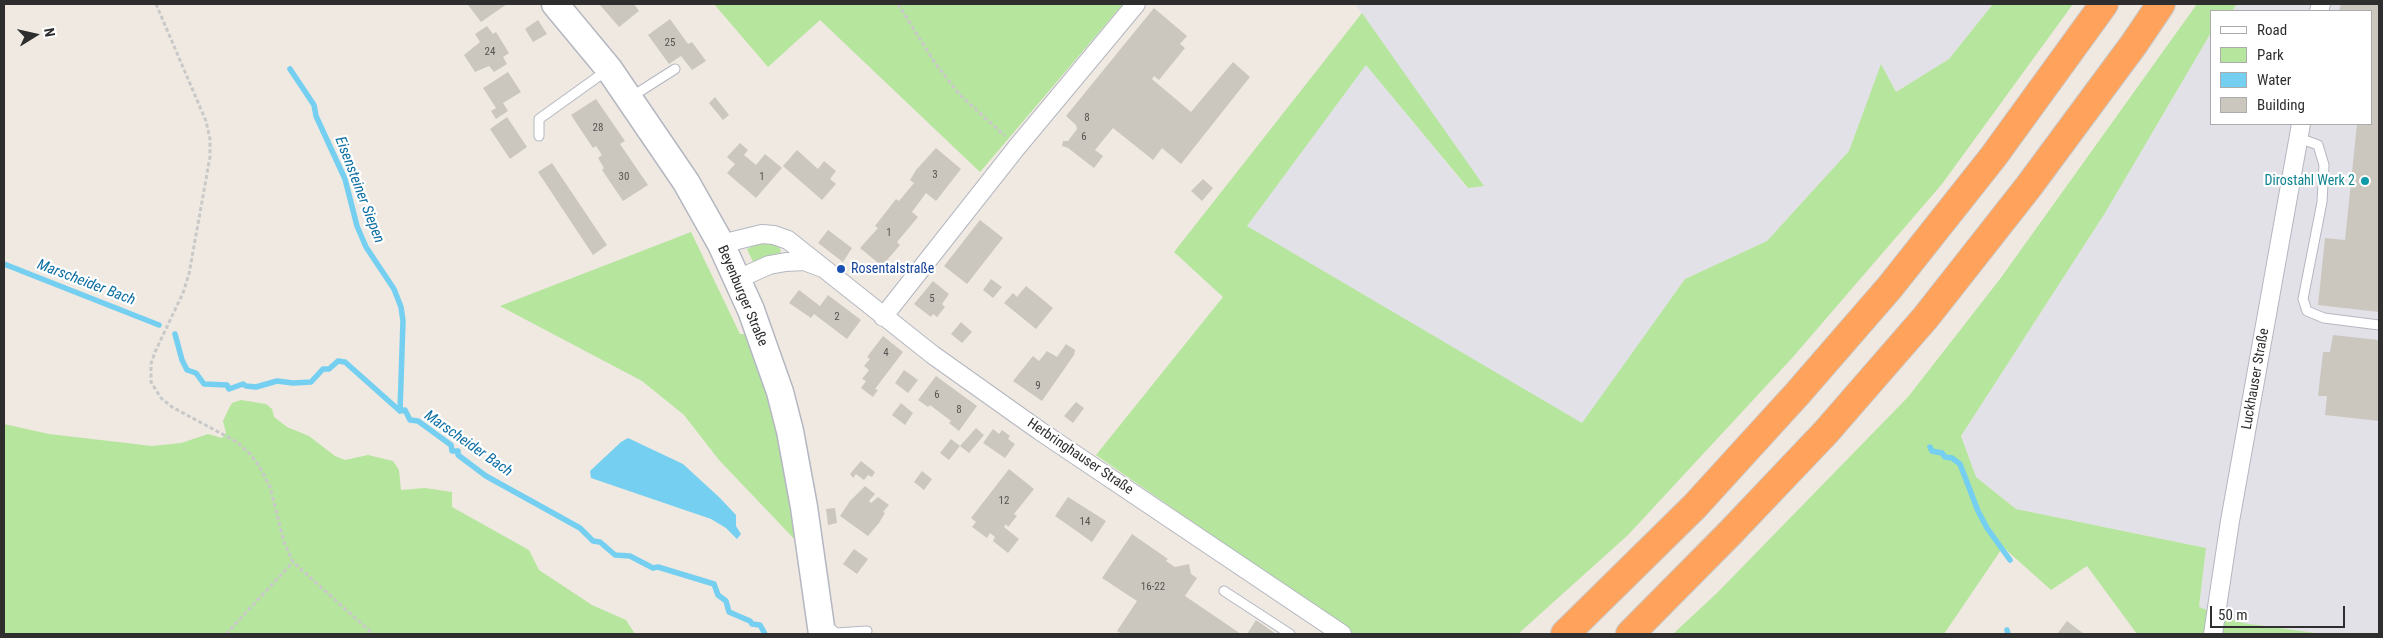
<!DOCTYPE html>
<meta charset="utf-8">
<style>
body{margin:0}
#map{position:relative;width:2383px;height:638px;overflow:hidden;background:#efe9e1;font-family:"Roboto Condensed",sans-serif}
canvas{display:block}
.frame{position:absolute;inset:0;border:5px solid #2e2e2e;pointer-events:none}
.legend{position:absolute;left:2210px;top:10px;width:162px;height:115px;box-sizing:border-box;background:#fff;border:1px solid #ababab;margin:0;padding:6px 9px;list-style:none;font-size:15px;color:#2e2e2e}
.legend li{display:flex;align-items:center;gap:10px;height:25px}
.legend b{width:25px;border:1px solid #ababab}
.north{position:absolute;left:10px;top:10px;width:50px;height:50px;-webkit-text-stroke:4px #fff;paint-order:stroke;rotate:80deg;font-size:14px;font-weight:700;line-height:20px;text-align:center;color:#2e2e2e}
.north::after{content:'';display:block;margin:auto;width:18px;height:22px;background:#2e2e2e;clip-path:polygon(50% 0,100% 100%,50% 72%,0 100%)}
.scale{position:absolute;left:2210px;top:606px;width:135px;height:22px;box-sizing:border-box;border:2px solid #2e2e2e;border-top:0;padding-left:6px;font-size:15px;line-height:18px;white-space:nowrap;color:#2e2e2e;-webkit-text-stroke:4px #fff;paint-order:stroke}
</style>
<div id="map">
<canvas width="2383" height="638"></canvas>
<div class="frame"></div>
<ul class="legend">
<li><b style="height:6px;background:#fff"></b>Road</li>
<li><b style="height:14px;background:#b6e59e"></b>Park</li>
<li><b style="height:14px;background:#75cff0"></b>Water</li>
<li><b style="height:14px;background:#cbc7bf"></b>Building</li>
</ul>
<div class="north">N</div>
<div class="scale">50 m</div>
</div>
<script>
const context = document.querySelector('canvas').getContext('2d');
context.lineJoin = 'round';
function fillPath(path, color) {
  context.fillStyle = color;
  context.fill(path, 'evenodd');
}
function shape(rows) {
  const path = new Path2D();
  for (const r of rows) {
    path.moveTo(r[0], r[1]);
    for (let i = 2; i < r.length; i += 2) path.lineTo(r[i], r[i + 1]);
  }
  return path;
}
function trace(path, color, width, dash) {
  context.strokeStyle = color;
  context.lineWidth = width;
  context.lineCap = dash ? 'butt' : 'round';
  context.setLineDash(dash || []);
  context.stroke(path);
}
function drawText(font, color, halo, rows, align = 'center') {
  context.font = font + ' "Roboto Condensed",sans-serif';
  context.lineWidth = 4.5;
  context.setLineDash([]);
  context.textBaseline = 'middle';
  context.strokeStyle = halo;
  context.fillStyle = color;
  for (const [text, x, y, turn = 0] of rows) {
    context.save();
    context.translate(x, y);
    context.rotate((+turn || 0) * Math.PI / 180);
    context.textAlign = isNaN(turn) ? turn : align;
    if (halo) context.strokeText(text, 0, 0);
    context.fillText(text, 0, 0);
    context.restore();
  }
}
const industrial = shape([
 [1355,4,1993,4,1949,59,1896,92,1881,65,1849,151,1767,241,1685,279,1582,424,1247,226,1366,64,1467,188,1483,186],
 [2237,4,2379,4,2379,634,2323,634,2243,623,2199,607,2206,548,2016,509,1976,477,1961,436,2105,213,2212,31,2212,124,2372,124,2372,11,2232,11]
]);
const green = shape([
 [714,4,1123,4,980,172,820,20,768,67],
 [1993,4,2073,4,1942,184,1793,357,1628,535,1518,634,1354,634,1096,455,1223,297,1174,252,1362,13,1484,186,1468,188,1366,65,1247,226,1582,423,1685,279,1767,241,1849,151,1881,64,1896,92,1949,59],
 [2197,4,2237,4,2232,11,2212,11,2212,31,2105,213,1961,436,1976,477,2016,509,2206,548,2199,607,2243,623,2323,634,2137,634,2087,566,2051,590,2003,547,1944,634,1673,634,1718,592,1908,397,2000,279],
 [691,232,740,334,746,334,769,393,789,469,800,545,719,460,684,415,642,381,500,306],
 [769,242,780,248,781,254,753,262,747,249,759,243],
 [241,400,266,404,272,409,274,417,287,427,309,436,335,456,345,460,368,455,393,461,399,470,401,490,425,488,452,492,452,507,529,550,539,570,592,605,626,620,635,634,4,634,4,424,49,434,152,446,181,443,208,434,222,438,226,433,223,421,228,410,232,403]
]);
const water = shape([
 [628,438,683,464,720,498,736,515,736,526,741,534,737,539,726,528,711,519,591,478,590,471,621,442]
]);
const stream = shape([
 [290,69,314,105,316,116,345,179,357,226,366,247,394,289,401,307,403,321,400,411],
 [4,264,159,325],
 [175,334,182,360,187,370,196,373,204,384,227,385,229,389,243,384,246,386,256,387,277,381,293,383,311,382,323,369,329,369,338,361,345,362,400,411,405,410,410,420,418,421,451,445,452,451,458,451,458,455,486,476,580,528,593,541,600,542,615,555,630,556,653,568,658,567,714,584,718,595,726,601,729,612,750,621,752,624,760,625,765,634],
 [1930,447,1932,451,1942,453,1945,457,1952,458,1960,464,1978,511,1987,528,2010,560],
 [2007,630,2008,634]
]);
const building = shape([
 [469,4,507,4,481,22,468,5],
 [601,4,634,4,639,11,619,27,600,5],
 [2341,4,2379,4,2379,312,2318,305,2325,238,2345,240,2357,124,2372,124,2372,11,2339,11],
 [1154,8,1187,36,1180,44,1185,48,1159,80,1154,76,1152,79,1191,112,1233,62,1250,77,1181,164,1162,148,1153,160,1113,128,1095,150,1103,156,1094,168,1068,148,1062,146,1063,141,1068,141,1077,129,1076,125,1066,116],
 [670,19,688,44,692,42,706,61,692,70,681,56,669,64,648,35],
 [538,20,547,34,533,42,525,29],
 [487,26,493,34,496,32,509,53,503,57,507,64,494,72,489,66,475,72,464,55,480,42,475,34],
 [508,72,521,92,503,103,508,111,496,119,491,111,496,108,483,88],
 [715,97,729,115,723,120,709,103],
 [596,99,625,141,620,144,648,185,623,201,602,170,604,168,598,158,602,155,596,146,593,148,571,115],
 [507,117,527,147,510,159,490,129],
 [740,143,748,150,744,155,756,165,765,154,782,168,756,198,727,173,735,164,727,157],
 [936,148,961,169,936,201,926,193,912,212,918,217,897,242,900,245,882,266,860,248,878,228,875,226,896,199,899,201,914,183,910,180,916,170],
 [797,150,818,169,824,161,836,171,830,179,836,184,822,200,783,166],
 [552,163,607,245,593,255,538,172],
 [1203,179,1213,188,1202,201,1191,191],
 [980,220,1003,238,967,284,944,266],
 [828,230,852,248,843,262,818,243],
 [991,279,1002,287,993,298,983,290],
 [933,281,949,294,942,304,945,307,937,317,933,314,931,317,914,304],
 [1026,286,1053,308,1036,329,1004,303,1013,293,1017,297],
 [799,290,820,306,828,295,861,320,847,339,814,314,811,318,789,303],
 [961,322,972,332,962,343,951,334],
 [2333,335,2379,340,2379,421,2325,415,2327,396,2318,396,2323,352,2330,352],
 [883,336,903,352,875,389,878,390,873,397,861,388,866,381,862,379,869,370,864,366,870,359,867,357],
 [1066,344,1075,350,1074,355,1042,401,1013,381,1033,356,1039,361,1047,351,1057,357],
 [904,370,918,380,908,393,895,383],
 [936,376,977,406,959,431,949,423,951,421,930,405,928,407,918,400],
 [1076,402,1084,408,1073,423,1064,416],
 [901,403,913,413,905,425,892,415],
 [976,428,984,435,969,453,960,446],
 [993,429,999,434,1002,430,1010,436,1008,439,1015,444,1005,458,983,443],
 [951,439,960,446,949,460,940,453],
 [861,461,875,472,872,477,868,475,864,480,856,474,853,478,850,474],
 [1009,469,1034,489,1014,514,1017,516,1008,527,1006,524,1004,527,1019,539,1008,553,993,541,995,537,990,533,987,538,972,527,976,522,971,518],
 [922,471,932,479,924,490,914,482],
 [865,486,875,494,869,501,871,503,878,497,889,505,883,512,885,513,879,523,868,536,840,516,850,501],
 [1068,497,1106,521,1092,542,1055,516],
 [835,508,837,523,828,525,826,509],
 [1132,534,1168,559,1166,561,1175,567,1189,564,1191,574,1197,578,1185,596,1241,634,1122,634,1117,631,1137,601,1102,578],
 [854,549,868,559,857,574,843,564],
 [1256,620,1276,634,1247,634],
 [2067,621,2084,634,2057,634]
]);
const path = shape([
 [156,4,206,121,210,139,210,157,189,274,183,293,155,352,151,364,151,382,161,398,172,407,237,442,250,454,258,464,270,487,284,542,293,562,373,634],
 [898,4,935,63,960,95,1005,136],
 [226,634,293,562]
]);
const service = shape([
 [631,97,675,69],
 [539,136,539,119,606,71],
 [2299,138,2318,145,2324,165,2322,202,2303,299,2307,311,2324,318,2379,325],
 [1224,591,1290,634],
 [826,624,836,633,867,631]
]);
const minor = shape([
 [2319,11,2321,4],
 [721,244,762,234,774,235,788,240,933,355,1040,431,1342,634],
 [738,279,769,265,786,262,804,261,820,267],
 [883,317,1017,147,1136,4],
 [2213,634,2230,521,2301,124]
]);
const secondary = shape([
 [555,4,609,69,686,182,721,244,751,310,780,392,790,431,804,507,822,634]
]);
const motorway = shape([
 [1565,634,1695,506,1798,393,1890,287,1993,157,2104,4],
 [1630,634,1731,532,1826,432,1926,317,2029,186,2134,44,2161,4]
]);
const markers = [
 [2365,181,5,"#0f9aa8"],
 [841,269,5,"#1a4fb4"]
];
const numberNames = [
 ["25",670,43],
 ["24",490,52],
 ["8",1087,118],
 ["28",598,128],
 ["6",1084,137],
 ["3",935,175],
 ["30",624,177],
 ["1",762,177],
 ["1",889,233],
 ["5",932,299],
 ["2",837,317],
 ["4",886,353],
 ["9",1038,386],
 ["6",937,395],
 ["8",959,410],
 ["12",1004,501],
 ["14",1085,522],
 ["16-22",1153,587]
];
const cultureNames = [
 ["Dirostahl Werk 2",2355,181]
];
const transitNames = [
 ["Rosentalstraße",851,269]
];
const streetNames = [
 ["Beyenburger Straße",742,296,67],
 ["Luckhauser Straße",2256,379,-80],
 ["Herbringhauser Straße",1080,457,34]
];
const waterNames = [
 ["Eisensteiner Siepen",359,190,69],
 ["Marscheider Bach",86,283,21],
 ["Marscheider Bach",468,444,35]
];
fillPath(industrial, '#e3e1e8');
fillPath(green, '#b6e59e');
fillPath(water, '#75cff0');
trace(stream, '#75cff0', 5.5);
fillPath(building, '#cbc7bf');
trace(service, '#b4b7c1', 11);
trace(minor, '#b4b7c1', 20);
trace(secondary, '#b4b7c1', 29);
trace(motorway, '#c9c9c9', 30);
trace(path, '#c9c9c9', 3, [4, 2.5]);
trace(service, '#fff', 9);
trace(minor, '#fff', 18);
trace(secondary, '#fff', 26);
trace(motorway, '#ffa35c', 28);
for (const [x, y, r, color] of markers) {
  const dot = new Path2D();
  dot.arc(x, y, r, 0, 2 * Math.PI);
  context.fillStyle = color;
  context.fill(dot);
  trace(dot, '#fff', 2);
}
drawText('11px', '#555452', null, numberNames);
drawText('14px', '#0d838f', '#fff', cultureNames, 'right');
drawText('14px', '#164399', '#fff', transitNames, 'left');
drawText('14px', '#2e2e2e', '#fff', streetNames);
drawText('italic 15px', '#0d6fa3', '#fff', waterNames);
</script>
